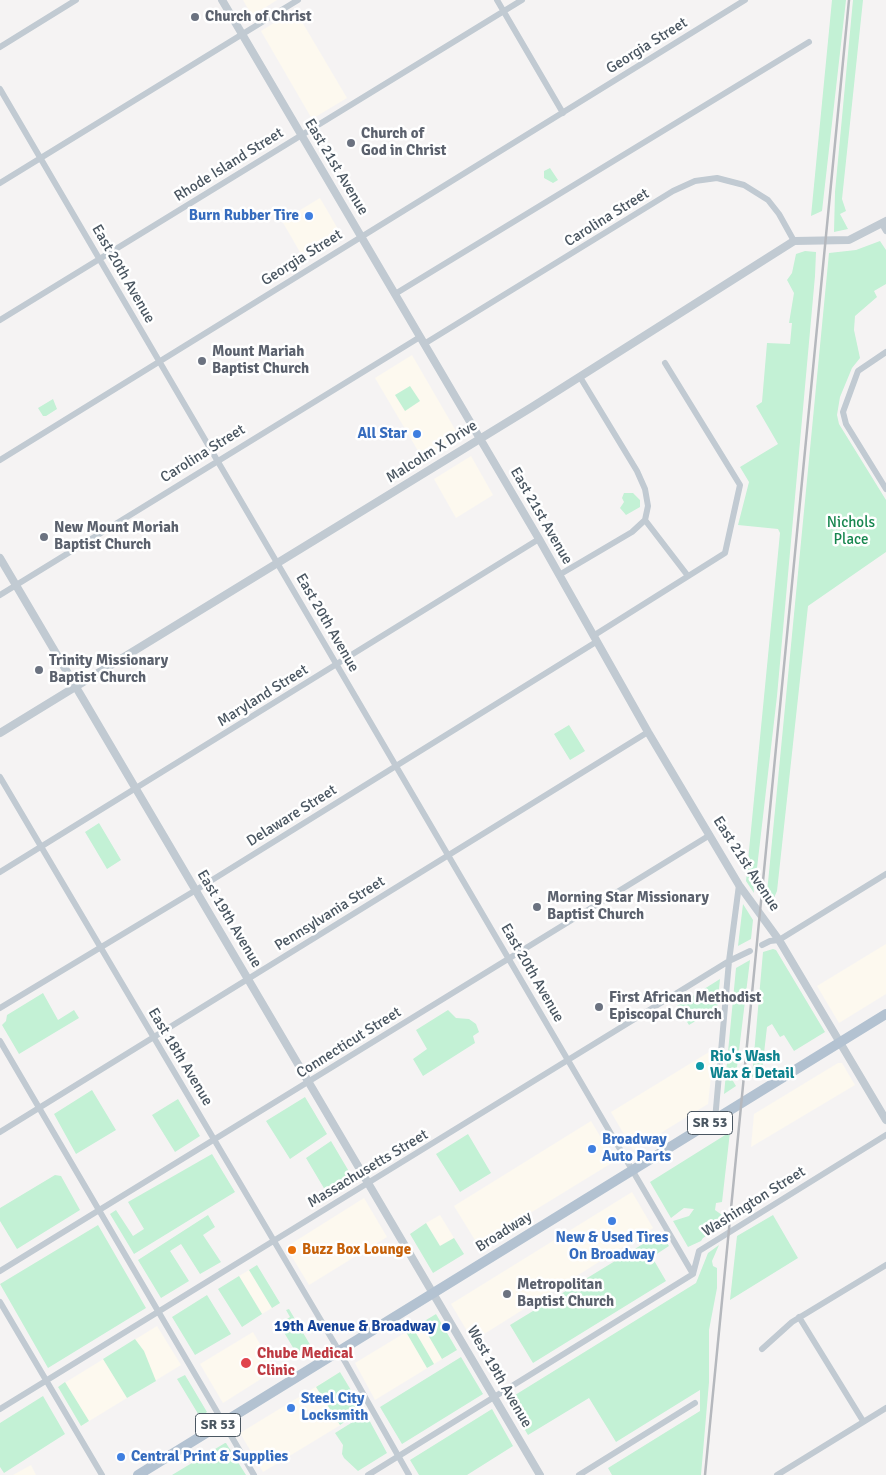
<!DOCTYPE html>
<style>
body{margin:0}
canvas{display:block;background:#f5f3f3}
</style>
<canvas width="886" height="1475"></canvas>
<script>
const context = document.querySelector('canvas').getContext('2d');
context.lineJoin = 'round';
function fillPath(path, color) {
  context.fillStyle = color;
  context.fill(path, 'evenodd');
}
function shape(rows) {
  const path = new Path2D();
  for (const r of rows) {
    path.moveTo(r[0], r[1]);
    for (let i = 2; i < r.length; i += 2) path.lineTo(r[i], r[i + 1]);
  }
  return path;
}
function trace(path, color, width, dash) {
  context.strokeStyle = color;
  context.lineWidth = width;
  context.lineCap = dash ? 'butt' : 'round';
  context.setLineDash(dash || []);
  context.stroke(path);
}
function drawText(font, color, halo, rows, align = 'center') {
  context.font = font + ' Signika,sans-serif';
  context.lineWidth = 5;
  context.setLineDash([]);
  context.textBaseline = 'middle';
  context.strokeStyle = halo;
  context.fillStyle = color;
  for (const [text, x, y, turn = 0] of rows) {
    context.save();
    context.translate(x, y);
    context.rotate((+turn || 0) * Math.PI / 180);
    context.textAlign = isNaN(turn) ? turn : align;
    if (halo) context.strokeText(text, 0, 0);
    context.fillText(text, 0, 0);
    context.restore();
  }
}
const commercial = shape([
 [243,0,277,0,252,16],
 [295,10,347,98,312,119,261,31],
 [320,198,342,236,304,259,282,221],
 [412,355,460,438,424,461,375,378],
 [471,456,493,495,456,518,434,479],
 [886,944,886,994,839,1023,817,986],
 [714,1049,708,1104,633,1150,611,1112],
 [838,1063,842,1063,855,1085,751,1147,754,1114],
 [591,1121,615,1161,478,1245,454,1206],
 [632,1192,653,1228,473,1341,451,1304],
 [364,1198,387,1237,309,1285,286,1247],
 [440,1215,454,1238,440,1246,426,1223],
 [249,1270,272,1308,262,1314,239,1276],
 [436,1314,457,1350,375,1400,355,1363],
 [157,1326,181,1365,81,1426,58,1387],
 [253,1332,275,1370,223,1403,200,1364],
 [340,1372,363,1410,362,1412,263,1472,240,1433],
 [31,1465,36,1475,13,1475]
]);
const green = shape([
 [832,0,846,0,822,211,811,216],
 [853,0,863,0,842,199,846,211,840,214,848,229,834,232,835,192],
 [550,168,558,180,553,183,544,178,544,171],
 [880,241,886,250,886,284,874,291,877,297,855,316,854,330,860,358,852,368,840,397,837,415,839,424,886,500,886,552,808,606,777,891,772,902,766,903,829,253,856,250],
 [805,251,816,252,815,276,777,696,757,868,752,874,754,893,746,881,780,533,778,529,738,525,749,482,740,467,778,444,756,406,762,402,767,343,790,344,792,323,789,323,794,293,787,280,792,273,796,254],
 [410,386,420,401,405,411,395,395],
 [53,399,57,409,46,416,43,416,38,408],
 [624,493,633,493,640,500,640,507,626,515,620,508,624,502,622,498],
 [569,725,585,751,570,760,554,734],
 [99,823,121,860,107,869,85,832],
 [743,904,753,920,751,939,738,946],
 [773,949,776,950,825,1032,794,1051,784,1035,780,1037,772,1024,767,1027,762,1071,752,1077,763,952],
 [750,960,737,1067,736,1071,730,1076,736,1086,724,1094,736,968],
 [720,979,717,1008,689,1025,677,1006],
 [43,993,58,1020,74,1010,79,1018,19,1054,2,1025,6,1021,7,1015],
 [448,1010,456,1018,469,1019,476,1024,479,1032,473,1036,475,1043,423,1076,413,1059,427,1049,416,1030],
 [92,1090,116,1130,76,1154,54,1114],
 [305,1097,327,1134,290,1159,266,1121],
 [178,1099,200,1136,175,1152,152,1115],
 [730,1132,722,1202,716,1203,715,1210,722,1215,721,1227,703,1238,701,1241,688,1247,673,1221,689,1216,694,1209,684,1208,671,1218,650,1182],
 [468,1134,491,1173,460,1192,436,1154],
 [331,1141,354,1180,328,1195,306,1158],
 [212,1154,235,1192,134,1254,110,1214,116,1210,133,1236,144,1229,128,1202],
 [55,1175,61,1176,80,1210,17,1249,0,1221,0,1208],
 [208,1215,215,1227,203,1235,221,1262,200,1274,181,1244,170,1251,189,1281,161,1298,138,1260],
 [773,1215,798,1258,730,1300,737,1236],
 [426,1223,440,1246,454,1238,464,1254,433,1273,410,1234],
 [98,1225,146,1308,48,1368,0,1284],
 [661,1233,669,1246,652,1257,666,1281,533,1363,510,1325],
 [719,1245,712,1261,713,1266,717,1268,717,1288,709,1330,709,1382,701,1475,612,1475,608,1468,700,1411,700,1390,616,1442,589,1398,528,1435,507,1400,696,1283,708,1253],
 [257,1265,280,1303,272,1308,249,1270],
 [239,1276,262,1314,242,1327,218,1289],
 [207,1295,231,1334,195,1355,172,1317],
 [289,1309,312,1348,298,1356,279,1324,290,1317,286,1310],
 [436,1314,457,1350,442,1359,421,1323],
 [413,1328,434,1364,427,1368,406,1332],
 [135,1339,144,1351,156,1381,127,1398,103,1359],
 [461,1357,483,1394,402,1444,380,1407],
 [340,1372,363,1410,340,1425,316,1387],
 [185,1375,207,1412,200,1417,177,1379],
 [65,1382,89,1421,81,1426,58,1387],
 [43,1396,65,1434,4,1473,0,1467,0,1423],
 [492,1409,513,1446,467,1475,419,1475,410,1460],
 [364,1415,367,1416,387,1453,358,1471,344,1458,342,1454,343,1445,335,1433],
 [226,1443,246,1475,172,1475,225,1443]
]);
const minor = shape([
 [497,0,563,113],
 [0,47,76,0],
 [0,89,693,1274],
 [0,183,298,0],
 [882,224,886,231],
 [395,294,809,42],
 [0,320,522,0],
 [424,344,673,191,695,181,717,178,744,185,768,200,779,214,794,241],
 [886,352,858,371,843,412,846,424,886,489],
 [0,460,745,0],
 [645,520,688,576],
 [559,575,632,532,645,520,648,506,645,489,637,471,580,377],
 [0,595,420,337],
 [593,636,725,553,740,485,665,363],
 [0,777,339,1351,409,1475],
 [0,872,539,539],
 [762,945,770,941,779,940,886,874],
 [0,1008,196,890,596,642],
 [0,1041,254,1475],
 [715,1120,729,961,739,885],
 [0,1132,648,732],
 [0,1271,710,835],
 [0,1302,102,1475],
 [799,1317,863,1421],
 [762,1349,792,1322,886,1265],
 [0,1409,729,961,750,951],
 [368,1475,693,1274,699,1251,886,1135],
 [579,1475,695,1403],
 [777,1475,886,1408]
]);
const tertiary = shape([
 [222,0,539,539,648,732,739,885,779,940,886,1120],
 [0,558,540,1475],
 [0,733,532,407,794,241,849,240,886,221]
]);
const primary = shape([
 [138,1475,886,1014]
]);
const rail = shape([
 [705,1475,849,0]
]);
const markers = [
 [195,17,5,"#6b7280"],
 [351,143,5,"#6b7280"],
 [309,216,5,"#3f7fe0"],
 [202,361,5,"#6b7280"],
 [417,434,5,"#3f7fe0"],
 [44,537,5,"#6b7280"],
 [39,670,5,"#6b7280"],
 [537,907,5,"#6b7280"],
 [599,1007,5,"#6b7280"],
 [700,1066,5,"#0f9aa8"],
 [592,1149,5,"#3f7fe0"],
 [612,1221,5,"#3f7fe0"],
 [292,1250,5,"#e8710a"],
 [507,1294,5,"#6b7280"],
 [446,1327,5,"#1a4fb4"],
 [246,1363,6,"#e0444e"],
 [291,1408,5,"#3f7fe0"],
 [121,1457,5,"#3f7fe0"]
];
const shields = [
 [710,1123,45],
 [218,1425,45]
];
const shieldNames = [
 ["SR 53",710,1123],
 ["SR 53",218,1425]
];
const worshipNames = [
 ["Church of Christ",205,17],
 ["Church of",361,134],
 ["God in Christ",361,151],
 ["Mount Mariah",212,352],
 ["Baptist Church",212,369],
 ["New Mount Moriah",54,528],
 ["Baptist Church",54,545],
 ["Trinity Missionary",49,661],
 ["Baptist Church",49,678],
 ["Morning Star Missionary",547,898],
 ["Baptist Church",547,915],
 ["First African Methodist",609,998],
 ["Episcopal Church",609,1015],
 ["Metropolitan",517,1285],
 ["Baptist Church",517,1302]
];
const streetNames = [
 ["Georgia Street",647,46,-32],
 ["Rhode Island Street",229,165,-32],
 ["East 21st Avenue",336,167,59],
 ["Carolina Street",607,218,-32],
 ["Georgia Street",302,258,-32],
 ["East 20th Avenue",123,274,60],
 ["Malcolm X Drive",432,452,-32],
 ["Carolina Street",203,454,-32],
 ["East 21st Avenue",541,516,60],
 ["East 20th Avenue",327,623,60],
 ["Maryland Street",263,696,-32],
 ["Delaware Street",292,816,-32],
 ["East 21st Avenue",746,864,57],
 ["Pennsylvania Street",330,914,-32],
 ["East 19th Avenue",229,919,59],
 ["East 20th Avenue",532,973,60],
 ["Connecticut Street",349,1043,-32],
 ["East 18th Avenue",180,1057,59],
 ["Massachusetts Street",368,1169,-31],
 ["Washington Street",754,1202,-32],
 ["Broadway",504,1232,-32],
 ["West 19th Avenue",499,1377,60]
];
const shopNames = [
 ["Burn Rubber Tire",299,216,"right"],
 ["All Star",407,434,"right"],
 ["Broadway",602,1140],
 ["Auto Parts",602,1157],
 ["New & Used Tires",612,1238,"center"],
 ["On Broadway",612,1255,"center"],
 ["Steel City",301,1399],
 ["Locksmith",301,1416],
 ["Central Print & Supplies",131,1457]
];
const parkNames = [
 ["Nichols",851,523],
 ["Place",851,540]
];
const cultureNames = [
 ["Rio's Wash",710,1057],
 ["Wax & Detail",710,1074]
];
const foodNames = [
 ["Buzz Box Lounge",302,1250]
];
const transitNames = [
 ["19th Avenue & Broadway",436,1327]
];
const healthNames = [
 ["Chube Medical",257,1354],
 ["Clinic",257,1371]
];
fillPath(commercial, '#fdf9ef');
fillPath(green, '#c3f1d5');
trace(minor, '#c1cad2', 6);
trace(tertiary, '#c1cad2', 8);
trace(primary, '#b3c2d1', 10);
trace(rail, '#b5b8bd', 2.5);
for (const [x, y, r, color] of markers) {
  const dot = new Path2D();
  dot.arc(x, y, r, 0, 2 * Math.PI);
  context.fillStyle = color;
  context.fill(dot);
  trace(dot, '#fff', 2);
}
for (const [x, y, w] of shields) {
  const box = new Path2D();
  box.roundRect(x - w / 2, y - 11.5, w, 23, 4);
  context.fillStyle = '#fff';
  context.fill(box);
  trace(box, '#4a5661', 1);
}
drawText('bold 14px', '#4a5661', null, shieldNames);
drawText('bold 15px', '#5b616d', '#fff', worshipNames, 'left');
drawText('15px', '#4a5661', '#fff', streetNames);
drawText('bold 15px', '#366cbe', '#fff', shopNames, 'left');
drawText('15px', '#17864f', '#fff', parkNames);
drawText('bold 15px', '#0d838f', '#fff', cultureNames, 'left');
drawText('bold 15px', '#c56008', '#fff', foodNames, 'left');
drawText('bold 15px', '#164399', '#fff', transitNames, 'right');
drawText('bold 15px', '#be3a42', '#fff', healthNames, 'left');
</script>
